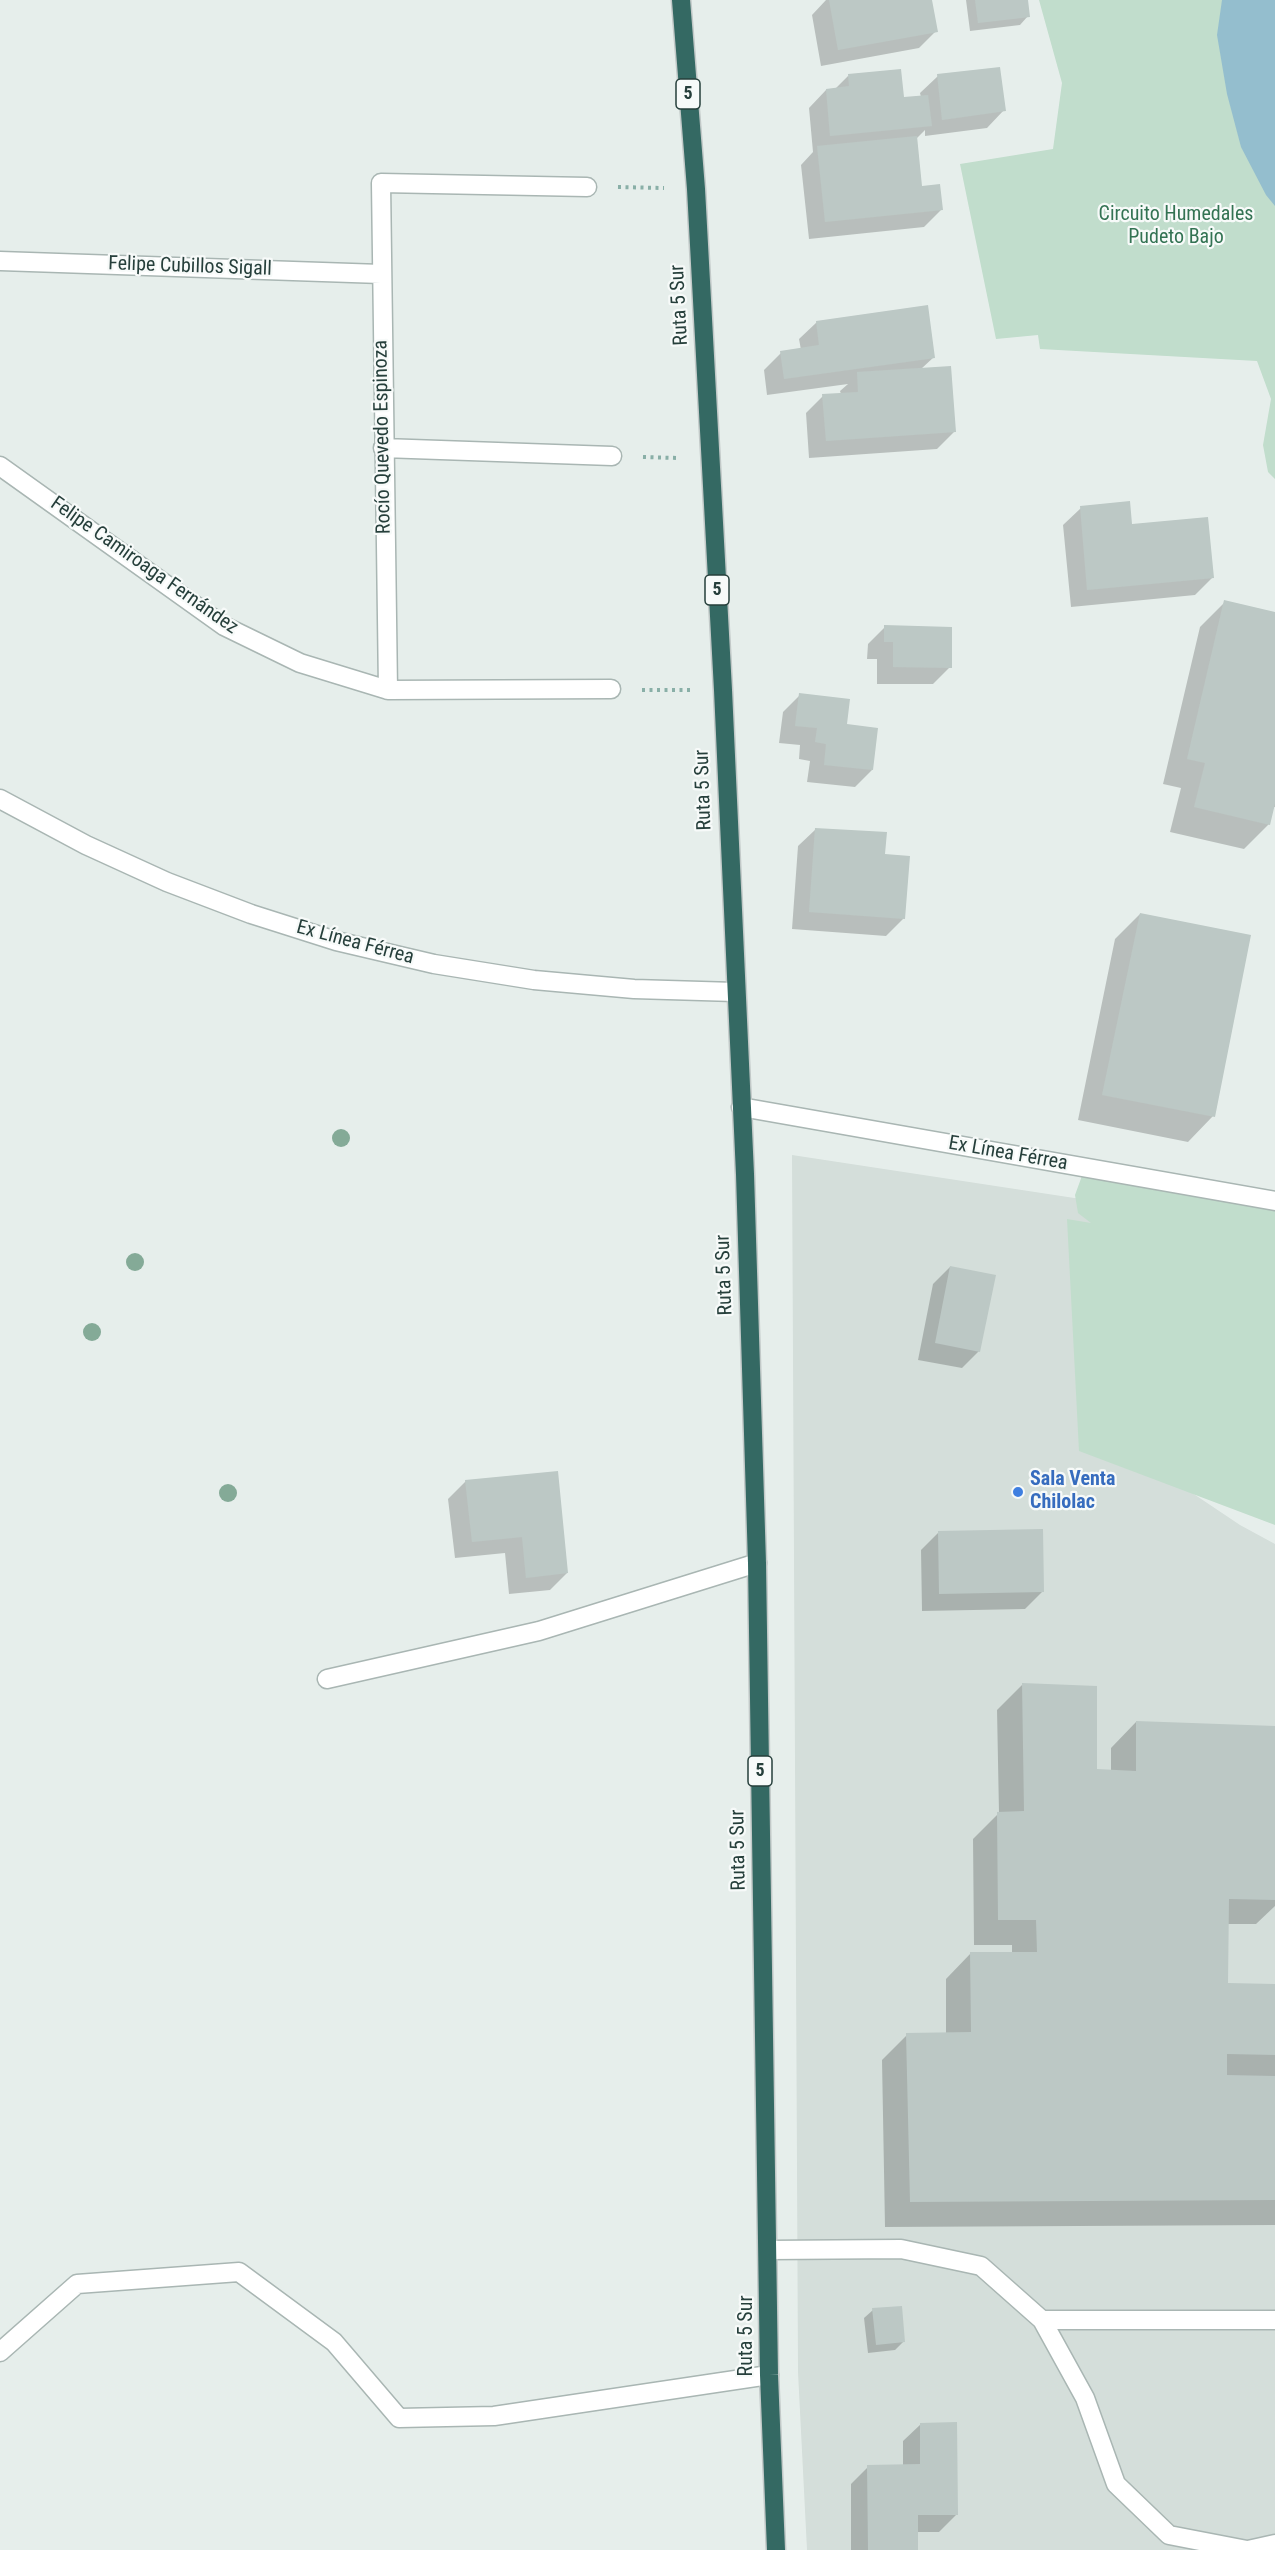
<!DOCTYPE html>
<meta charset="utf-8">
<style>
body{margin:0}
canvas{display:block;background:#e6eeeb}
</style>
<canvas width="1275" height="2550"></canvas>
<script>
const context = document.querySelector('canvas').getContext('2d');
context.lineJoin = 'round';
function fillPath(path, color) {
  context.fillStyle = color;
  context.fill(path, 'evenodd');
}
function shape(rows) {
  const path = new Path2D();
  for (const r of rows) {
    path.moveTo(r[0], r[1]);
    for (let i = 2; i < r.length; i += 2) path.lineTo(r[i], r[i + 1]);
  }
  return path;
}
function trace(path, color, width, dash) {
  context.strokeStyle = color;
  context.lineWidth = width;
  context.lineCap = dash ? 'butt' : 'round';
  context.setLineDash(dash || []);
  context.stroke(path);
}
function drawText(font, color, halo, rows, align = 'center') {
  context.font = font + ' "Roboto Condensed",sans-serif';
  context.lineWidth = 4.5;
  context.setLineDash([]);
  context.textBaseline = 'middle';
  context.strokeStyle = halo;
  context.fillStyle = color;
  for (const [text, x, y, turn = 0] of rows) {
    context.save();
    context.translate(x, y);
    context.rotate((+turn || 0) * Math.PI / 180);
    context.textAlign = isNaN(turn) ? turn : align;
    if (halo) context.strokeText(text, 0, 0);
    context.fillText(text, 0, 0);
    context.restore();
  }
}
const built = shape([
 [792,1155,1140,1208,1134,1454,1240,1525,1275,1544,1275,2550,807,2550,798,2372]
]);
const green = shape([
 [1039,0,1275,0,1275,479,1268,472,1263,445,1271,399,1257,361,1040,349,1038,335,996,339,960,164,1053,149,1062,83],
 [1083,1173,1275,1210,1275,1525,1079,1451,1067,1219,1091,1223,1078,1213,1075,1195]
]);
const water = shape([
 [1222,0,1275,0,1275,206,1266,195,1241,147,1227,94,1217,35]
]);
const shadow = shape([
 [826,0,930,0,936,31,919,48,821,66,812,15],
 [966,0,1026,0,1028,16,1020,25,970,31],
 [848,76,903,99,921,97,920,93,938,76,1004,110,987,128,925,136,925,130,916,139,920,188,942,209,924,227,809,239,801,165,813,152,809,108,826,90,835,89],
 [817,322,934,357,921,369,955,431,937,449,809,458,806,413,823,396,841,394,840,391,848,384,767,395,764,370,781,353,801,350,799,339],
 [1081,508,1212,578,1195,595,1071,607,1063,525],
 [1225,602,1275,614,1275,807,1273,807,1269,824,1244,849,1170,832,1181,788,1163,784,1200,627],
 [885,627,950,667,933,684,877,684,877,659,867,659,868,644],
 [800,695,845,725,872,770,855,787,807,782,810,761,799,759,800,745,779,743,783,712],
 [816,829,884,856,904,918,886,936,792,929,798,846],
 [1140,914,1213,1116,1188,1142,1078,1120,1115,939],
 [950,1267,979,1351,962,1368,918,1360,933,1284],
 [466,1481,567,1573,550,1590,509,1594,505,1553,455,1558,448,1499],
 [938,1533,1043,1591,1025,1609,922,1611,921,1550],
 [1022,1685,1095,1771,1111,1771,1111,1748,1136,1722,1275,1727,1275,1906,1256,1924,1227,1924,1226,1984,1275,1985,1275,2225,885,2227,882,2060,907,2035,946,2034,946,1979,971,1953,1012,1953,1012,1945,974,1945,973,1839,999,1813,997,1710],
 [873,2310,904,2341,895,2350,868,2353,864,2318],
 [921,2424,956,2515,939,2532,916,2532,917,2550,851,2550,851,2484,868,2467,903,2466,903,2441]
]);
const building = shape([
 [829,0,932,0,938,32,838,50],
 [975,0,1028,0,1030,17,978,23],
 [1000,67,1006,111,942,120,937,74],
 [901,69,904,97,928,95,932,126,830,136,826,89,849,86,848,74],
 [917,136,922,186,940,184,943,210,825,222,817,146],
 [928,305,935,358,784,379,780,351,819,345,816,321],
 [951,366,956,432,826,441,822,394,858,392,857,372],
 [1130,501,1132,524,1208,517,1214,578,1087,590,1080,506],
 [1224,600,1275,612,1275,804,1270,825,1194,807,1205,763,1187,759],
 [884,625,952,627,952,668,893,667,893,642,884,642],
 [799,693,850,699,847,724,878,728,873,770,824,765,826,744,815,742,817,728,795,726],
 [815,828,887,832,885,854,910,856,905,919,809,912],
 [1140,913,1251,935,1215,1117,1102,1095],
 [950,1266,996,1275,980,1352,935,1343],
 [558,1471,568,1573,526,1578,522,1537,472,1542,465,1480],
 [1043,1529,1044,1592,939,1594,938,1531],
 [1022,1683,1097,1686,1097,1769,1136,1771,1136,1721,1275,1726,1275,1900,1229,1899,1228,1983,1275,1984,1275,2055,1227,2054,1227,2075,1275,2076,1275,2200,910,2202,906,2033,971,2032,970,1952,1037,1952,1036,1920,998,1920,997,1812,1024,1811],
 [902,2306,905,2342,876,2345,872,2308],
 [957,2422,958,2515,918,2515,918,2550,868,2550,867,2465,920,2464,920,2423]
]);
const path = shape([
 [618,187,664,188],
 [643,457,678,458],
 [642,690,691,690]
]);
const lane = shape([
 [769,2250,901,2249,981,2266,1042,2320,1085,2398,1116,2484,1169,2535,1247,2550],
 [1042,2320,1275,2320],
 [1248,2550,1275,2544]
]);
const street = shape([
 [0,261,381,274],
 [383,448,612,456],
 [0,466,224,626,300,663,388,690,611,689],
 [388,690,381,183,587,187],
 [0,799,86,845,167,882,251,914,336,941,434,964,534,980,634,989,735,992],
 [741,1107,1275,1201],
 [327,1679,539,1631,757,1563],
 [0,2352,77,2284,239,2272,334,2342,399,2418,494,2416,769,2375]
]);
const highway = shape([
 [681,0,696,189,723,690,745,1174,757,1563,769,2375,776,2550]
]);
const trees = [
 [341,1138],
 [135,1262],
 [92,1332],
 [228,1493]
];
const markers = [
 [1018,1492,6,"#3f7fe0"]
];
const shields = [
 [688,94,24],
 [717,590,24],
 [760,1771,24]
];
const shieldNames = [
 ["5",688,94],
 ["5",717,590],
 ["5",760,1771]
];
const parkNames = [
 ["Circuito Humedales",1176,215],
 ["Pudeto Bajo",1176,238]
];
const streetNames = [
 ["Felipe Cubillos Sigall",190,267,2],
 ["Ruta 5 Sur",680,305,-93],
 ["Rocío Quevedo Espinoza",383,437,-91],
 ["Felipe Camiroaga Fernández",144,566,35],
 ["Ruta 5 Sur",704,790,-92],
 ["Ex Línea Férrea",355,943,15],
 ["Ex Línea Férrea",1008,1154,10],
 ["Ruta 5 Sur",725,1275,-92],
 ["Ruta 5 Sur",739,1850,-91],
 ["Ruta 5 Sur",747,2336,-90]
];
const shopNames = [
 ["Sala Venta",1030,1480],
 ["Chilolac",1030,1503]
];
fillPath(built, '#d4deda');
fillPath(green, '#c1ddcc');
fillPath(water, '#94bece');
fillPath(shadow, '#0003');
fillPath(building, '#bcc8c5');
trace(lane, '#a9b6b3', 21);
trace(street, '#a9b6b3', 21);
trace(highway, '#c2c9c8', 21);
trace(path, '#89afa7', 4, [3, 4.5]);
trace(lane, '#fff', 18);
trace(street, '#fff', 18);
trace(highway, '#346963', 18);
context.fillStyle = '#84aa97';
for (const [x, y] of trees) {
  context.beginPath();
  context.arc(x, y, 9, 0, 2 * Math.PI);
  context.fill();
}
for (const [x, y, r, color] of markers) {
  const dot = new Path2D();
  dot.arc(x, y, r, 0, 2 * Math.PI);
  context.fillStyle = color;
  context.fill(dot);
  trace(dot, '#f7faf9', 2);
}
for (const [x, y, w] of shields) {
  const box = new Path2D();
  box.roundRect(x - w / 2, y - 15, w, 30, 4.5);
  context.fillStyle = '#f7faf9';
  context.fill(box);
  trace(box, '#263f3b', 1.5);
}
drawText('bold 18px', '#263f3b', null, shieldNames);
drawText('20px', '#337353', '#f7faf9', parkNames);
drawText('20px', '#263f3b', '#f7faf9', streetNames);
drawText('bold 20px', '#366cbe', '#f7faf9', shopNames, 'left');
</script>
